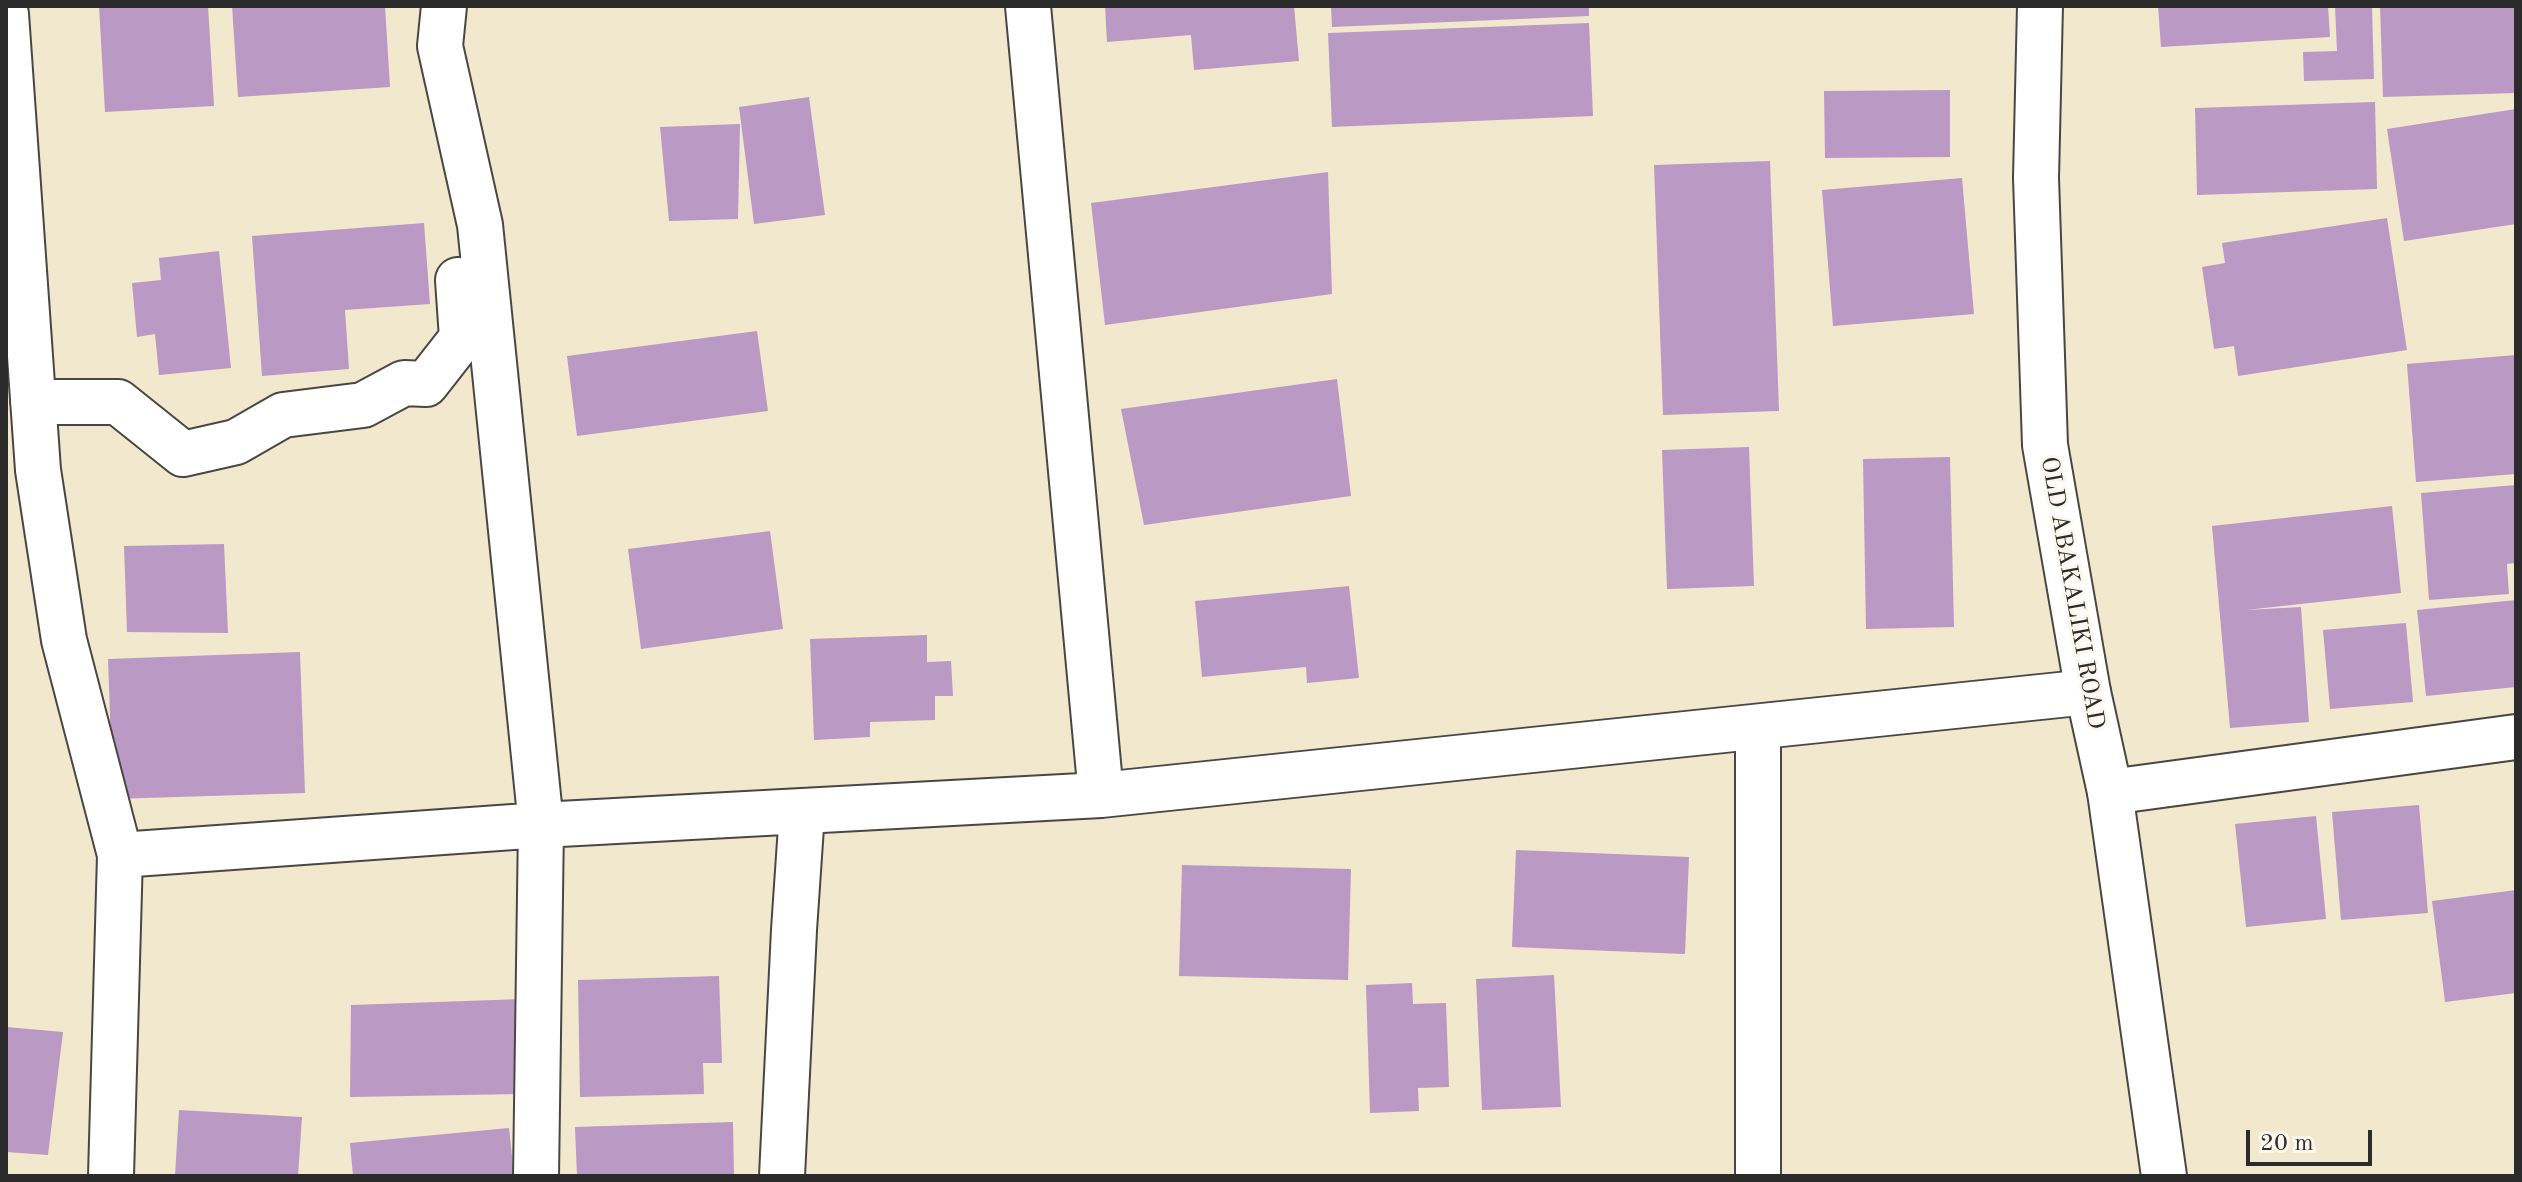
<!DOCTYPE html>
<style>
body{margin:0}
#map{position:relative;width:2522px;height:1182px;overflow:hidden;background:#f2e8ce;font-family:"Old Standard TT",serif}
canvas{display:block}
.frame{position:absolute;inset:0;border:8px solid #2b2b2b;pointer-events:none}
.scale{position:absolute;left:2246px;top:1130px;width:126px;height:36px;box-sizing:border-box;border:4px solid #2b2b2b;border-top:0;padding-left:10px;font-size:24px;line-height:28px;white-space:nowrap;color:#2b2b2b;-webkit-text-stroke:6px #fbf7ec;paint-order:stroke}
</style>
<div id="map">
<canvas width="2522" height="1182"></canvas>
<div class="frame"></div>
<div class="scale">20 m</div>
</div>
<script>
const context = document.querySelector('canvas').getContext('2d');
context.lineJoin = 'round';
function fillPath(path, color) {
  context.fillStyle = color;
  context.fill(path, 'evenodd');
}
function shape(rows) {
  const path = new Path2D();
  for (const r of rows) {
    path.moveTo(r[0], r[1]);
    for (let i = 2; i < r.length; i += 2) path.lineTo(r[i], r[i + 1]);
  }
  return path;
}
function trace(path, color, width, dash) {
  context.strokeStyle = color;
  context.lineWidth = width;
  context.lineCap = dash ? 'butt' : 'round';
  context.setLineDash(dash || []);
  context.stroke(path);
}
function drawText(font, color, halo, rows, align = 'center') {
  context.font = font + ' "Old Standard TT",serif';
  context.lineWidth = 6;
  context.setLineDash([]);
  context.textBaseline = 'middle';
  context.strokeStyle = halo;
  context.fillStyle = color;
  for (const [text, x, y, turn = 0] of rows) {
    context.save();
    context.translate(x, y);
    context.rotate((+turn || 0) * Math.PI / 180);
    context.textAlign = isNaN(turn) ? turn : align;
    if (halo) context.strokeText(text, 0, 0);
    context.fillText(text, 0, 0);
    context.restore();
  }
}
const building = shape([
 [99,6,208,6,214,106,105,112],
 [232,6,385,6,390,87,238,97],
 [1105,6,1294,6,1299,61,1194,70,1191,35,1107,42],
 [1331,6,1589,6,1589,16,1332,27],
 [2158,6,2328,6,2330,37,2161,47],
 [2335,6,2372,6,2374,79,2304,81,2303,52,2337,51],
 [2380,6,2516,6,2516,93,2383,97],
 [1589,23,1593,116,1332,127,1328,33],
 [1950,90,1950,157,1825,158,1824,91],
 [809,97,825,215,754,224,739,107],
 [2375,102,2377,189,2197,195,2195,108],
 [2516,109,2516,224,2404,241,2387,129],
 [740,124,738,219,669,221,660,127],
 [1770,161,1779,411,1663,415,1654,165],
 [1328,172,1332,294,1105,325,1091,203],
 [1962,178,1974,314,1833,326,1822,190],
 [2387,218,2407,350,2238,376,2234,346,2214,349,2202,267,2225,263,2222,243],
 [424,223,430,304,345,310,349,369,262,376,252,236],
 [219,251,231,368,159,375,155,334,137,337,132,283,161,280,159,258],
 [757,331,768,411,577,436,567,356],
 [2516,355,2516,474,2416,482,2407,364],
 [1337,379,1351,496,1144,525,1121,409],
 [1749,447,1754,586,1667,589,1662,450],
 [1950,457,1954,627,1866,629,1863,459],
 [2516,485,2516,563,2507,564,2509,594,2429,600,2421,493],
 [2392,506,2401,593,2246,610,2301,607,2309,722,2230,728,2212,526],
 [770,531,783,629,641,649,628,549],
 [224,544,228,633,127,632,124,546],
 [1349,586,1359,678,1307,683,1306,667,1202,677,1195,601],
 [2516,600,2516,687,2426,696,2417,610],
 [2406,623,2413,702,2330,709,2323,630],
 [927,635,927,662,951,661,953,696,935,696,935,720,870,722,870,737,814,740,810,639],
 [300,652,305,793,113,799,108,659],
 [2419,805,2428,913,2341,920,2332,812],
 [2316,816,2326,919,2246,927,2235,824],
 [1516,850,1689,857,1685,954,1512,947],
 [1182,865,1351,869,1348,980,1179,976],
 [2516,890,2516,993,2445,1002,2432,901],
 [1554,975,1561,1107,1482,1110,1476,979],
 [719,976,722,1063,703,1063,704,1094,580,1097,578,980],
 [1412,983,1413,1004,1446,1003,1449,1087,1418,1088,1419,1111,1370,1113,1366,985],
 [523,999,521,1094,350,1097,351,1005],
 [6,1027,63,1032,48,1155,6,1152],
 [179,1110,302,1117,298,1176,175,1176],
 [733,1122,734,1176,577,1176,575,1127],
 [509,1128,514,1176,353,1176,350,1143]
]);
const street = shape([
 [444,6,440,46,480,225,541,825,536,1176],
 [1028,6,1101,795],
 [6,14,38,470,64,640,120,855,111,1176],
 [33,402,118,402,183,454,236,442,283,415,363,405,404,383,426,384,462,338,458,280],
 [1758,727,1758,1176],
 [2110,792,2516,737],
 [120,855,541,825,1101,795,2088,692],
 [782,1176,794,930,802,812]
]);
const secondary = shape([
 [2040,6,2036,178,2045,445,2088,692,2110,792,2164,1176]
]);
const streetNames = [
 ["OLD ABAKALIKI ROAD",2072,593,80]
];
fillPath(building, '#ba99c5');
trace(street, '#494743', 48);
trace(secondary, '#494743', 48);
trace(street, '#fff', 44);
trace(secondary, '#fff', 44);
drawText('24px', '#2b2b2b', '#fbf7ec', streetNames);
</script>
